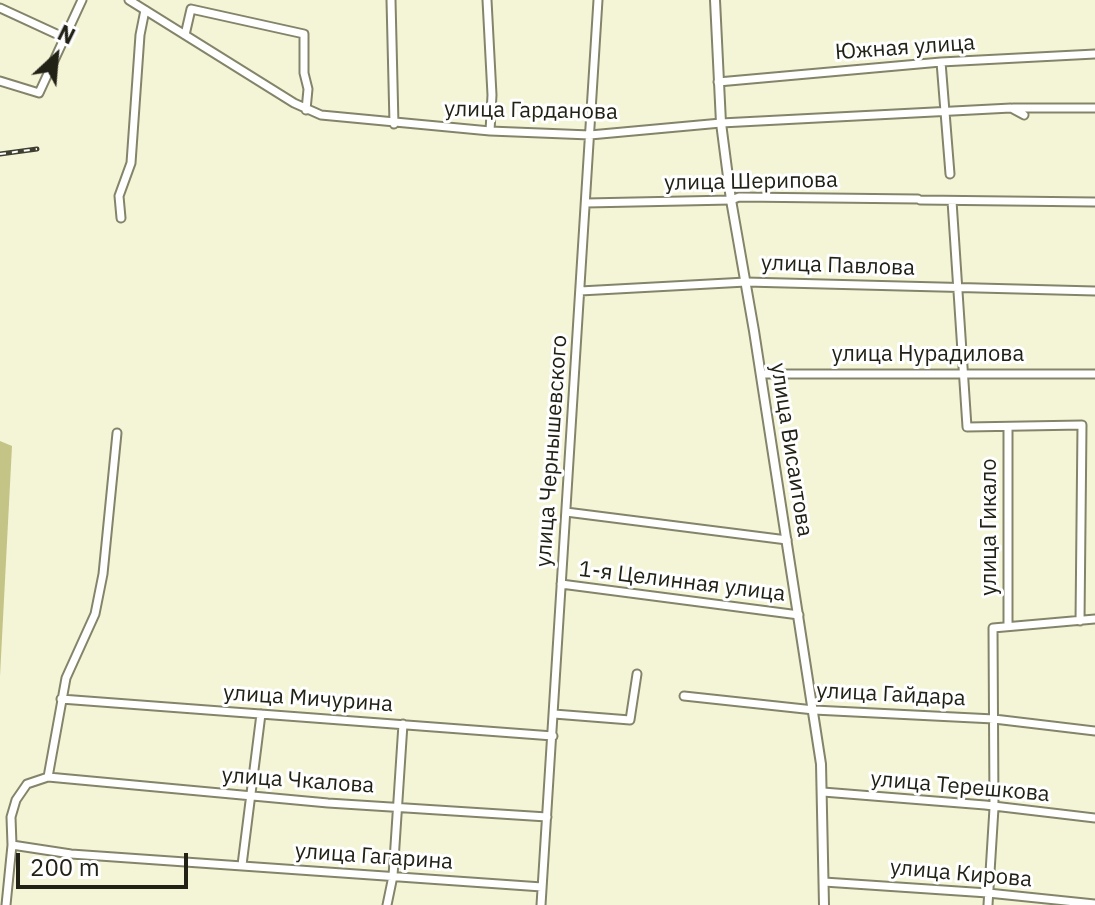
<!DOCTYPE html>
<meta charset="utf-8">
<style>
body{margin:0}
#map{position:relative;width:1095px;height:905px;overflow:hidden;background:#f4f4d7;font-family:"IBM Plex Sans",sans-serif}
canvas{display:block}
.north{position:absolute;left:16px;top:16px;width:80px;height:80px;-webkit-text-stroke:6px #fff;paint-order:stroke;rotate:26deg;font-size:22px;font-weight:700;line-height:32px;text-align:center;color:#212116}
.north::after{content:'';display:block;margin:auto;width:28px;height:36px;background:#212116;clip-path:polygon(50% 0,100% 100%,50% 72%,0 100%)}
.scale{position:absolute;left:16px;top:853px;width:172px;height:36px;box-sizing:border-box;border:4px solid #212116;border-top:0;padding-left:10px;font-size:24px;line-height:28px;white-space:nowrap;color:#212116;-webkit-text-stroke:6px #fff;paint-order:stroke}
</style>
<div id="map">
<canvas width="1095" height="905"></canvas>
<div class="north">N</div>
<div class="scale">200 m</div>
</div>
<script>
const context = document.querySelector('canvas').getContext('2d');
context.lineJoin = 'round';
function fillPath(path, color) {
  context.fillStyle = color;
  context.fill(path, 'evenodd');
}
function shape(rows) {
  const path = new Path2D();
  for (const r of rows) {
    path.moveTo(r[0], r[1]);
    for (let i = 2; i < r.length; i += 2) path.lineTo(r[i], r[i + 1]);
  }
  return path;
}
function trace(path, color, width, dash) {
  context.strokeStyle = color;
  context.lineWidth = width;
  context.lineCap = dash ? 'butt' : 'round';
  context.setLineDash(dash || []);
  context.stroke(path);
}
function drawText(font, color, halo, rows, align = 'center') {
  context.font = font + ' "IBM Plex Sans",sans-serif';
  context.lineWidth = 6;
  context.setLineDash([]);
  context.textBaseline = 'middle';
  context.strokeStyle = halo;
  context.fillStyle = color;
  for (const [text, x, y, turn = 0] of rows) {
    context.save();
    context.translate(x, y);
    context.rotate((+turn || 0) * Math.PI / 180);
    context.textAlign = isNaN(turn) ? turn : align;
    if (halo) context.strokeText(text, 0, 0);
    context.fillText(text, 0, 0);
    context.restore();
  }
}
const green = shape([
 [0,441,12,446,0,676]
]);
const minor = shape([
 [129,0,294,103,321,115,490,131,590,135,721,123,1011,108,1024,115],
 [391,0,394,124],
 [487,0,492,95,490,131],
 [0,8,63,37],
 [185,35,191,9,304,34,304,73,308,89,306,110],
 [941,62,950,174],
 [0,81,39,93,82,0],
 [718,82,941,62,1095,54],
 [1013,108,1095,108],
 [920,200,1095,202],
 [952,201,967,427,1082,425,1080,621],
 [586,203,731,200,739,197,918,199],
 [121,218,119,196,131,163,140,35,145,10],
 [580,291,746,282,1095,291],
 [761,374,1095,374],
 [1008,428,1008,626],
 [566,512,787,540],
 [561,584,799,615],
 [684,696,814,710,994,719,1095,731],
 [61,699,553,736],
 [554,714,630,720,637,674],
 [48,777,328,803,547,817],
 [823,792,985,805,1095,818],
 [12,845,71,854,542,887],
 [242,865,261,714],
 [824,882,988,893,1095,904],
 [6,905,12,845,11,817,16,800,27,784,48,777,66,678,95,614,103,574,117,433],
 [387,905,393,876,403,724],
 [541,905,598,0],
 [988,905,994,808,993,628,1095,619]
]);
const tertiary = shape([
 [715,0,721,123,731,200,754,331,821,764,824,905]
]);
const rail = shape([
 [0,154,37,149]
]);
const streetNames = [
 ["Южная улица",905,48,-4],
 ["улица Гарданова",531,111,1],
 ["улица Шерипова",751,182,-1],
 ["улица Павлова",838,266,2],
 ["улица Нурадилова",928,355],
 ["улица Висаитова",791,450,81],
 ["улица Чернышевского",552,451,-86],
 ["улица Гикало",990,527,-90],
 ["1-я Целинная улица",682,582,7],
 ["улица Гайдара",891,695,3],
 ["улица Мичурина",308,699,4],
 ["улица Чкалова",298,781,4],
 ["улица Терешкова",960,787,5],
 ["улица Гагарина",374,857,4],
 ["улица Кирова",961,874,5]
];
fillPath(green, '#c4c486');
trace(minor, '#84846a', 11);
trace(tertiary, '#84846a', 12);
trace(minor, '#fff', 7);
trace(tertiary, '#fff', 8);
trace(rail, '#3e3e31', 5);
trace(rail, '#fff', 2, [6]);
drawText('22px', '#212116', '#fff', streetNames);
</script>
